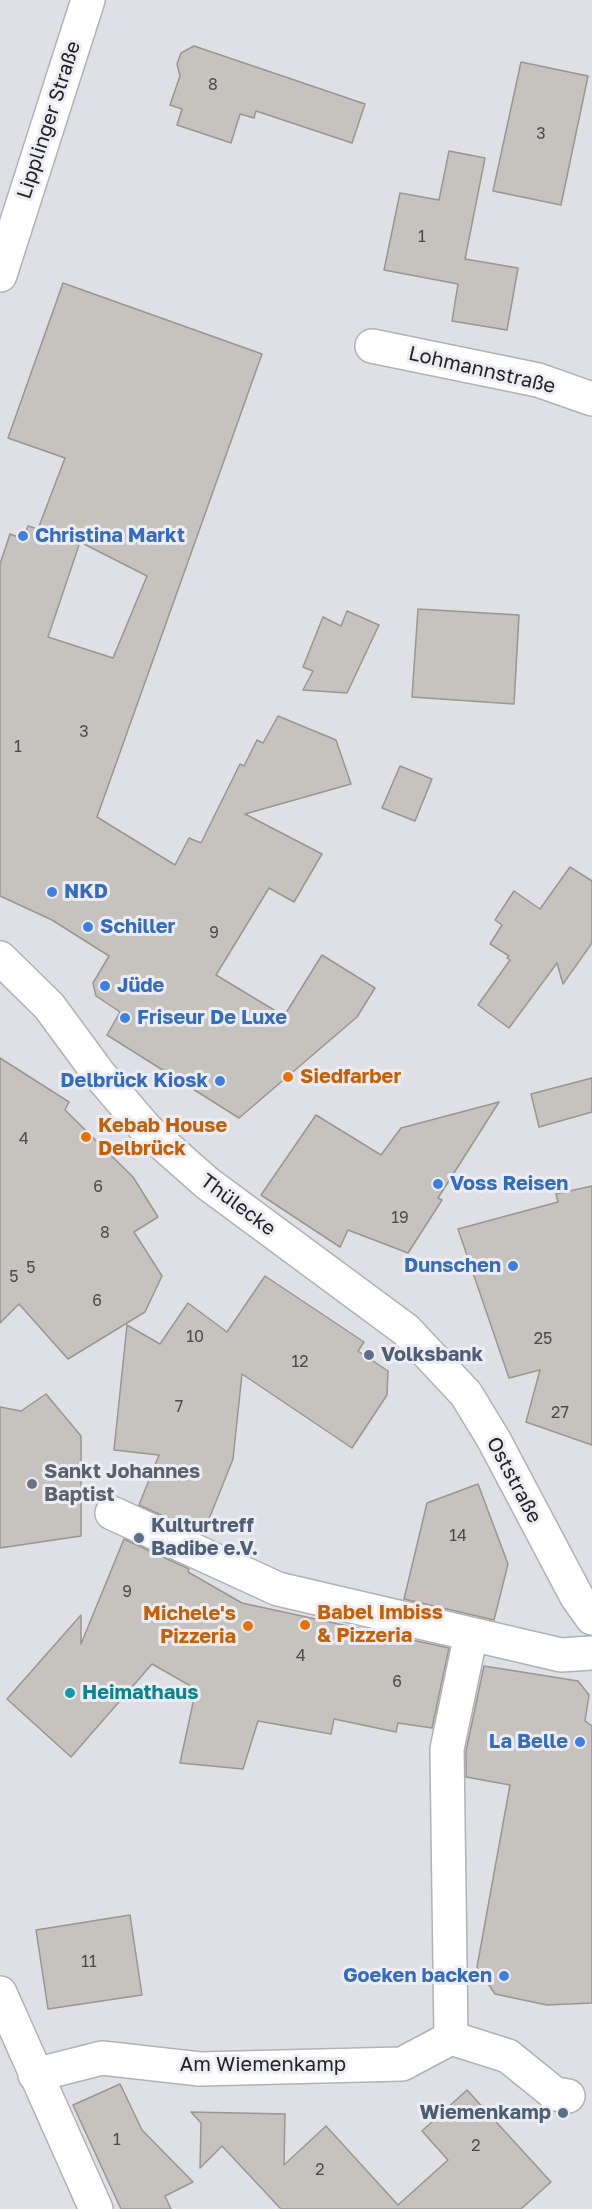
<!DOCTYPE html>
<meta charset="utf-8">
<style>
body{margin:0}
canvas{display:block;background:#dee0e5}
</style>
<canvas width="592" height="2209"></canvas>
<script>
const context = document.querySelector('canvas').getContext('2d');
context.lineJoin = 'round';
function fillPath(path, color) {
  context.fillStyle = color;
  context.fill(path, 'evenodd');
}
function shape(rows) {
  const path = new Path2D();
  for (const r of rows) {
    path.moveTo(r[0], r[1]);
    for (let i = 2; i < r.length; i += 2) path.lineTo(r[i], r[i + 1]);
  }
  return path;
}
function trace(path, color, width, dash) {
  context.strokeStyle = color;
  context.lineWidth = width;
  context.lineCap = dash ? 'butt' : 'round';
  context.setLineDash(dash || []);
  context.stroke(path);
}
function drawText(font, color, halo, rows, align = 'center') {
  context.font = font + ' "Golos Text",sans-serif';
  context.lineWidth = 6;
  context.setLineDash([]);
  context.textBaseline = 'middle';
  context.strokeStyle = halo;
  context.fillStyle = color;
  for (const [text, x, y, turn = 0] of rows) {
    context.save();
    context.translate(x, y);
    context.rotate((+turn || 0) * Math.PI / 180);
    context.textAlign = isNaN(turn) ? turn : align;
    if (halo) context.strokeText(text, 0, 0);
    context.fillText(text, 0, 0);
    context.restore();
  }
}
const building = shape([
 [194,46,365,104,352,143,256,111,254,118,240,114,231,143,177,125,182,109,170,105,180,76,177,64,181,53,194,46],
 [521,62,588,76,561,205,493,191,521,62],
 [449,151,485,158,465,259,518,268,507,330,452,321,458,284,384,270,400,193,439,200,449,151],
 [63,283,262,354,97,817,175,865,189,838,201,843,240,764,244,766,257,740,263,743,278,716,336,740,351,784,245,814,322,854,294,902,269,888,216,975,284,1016,322,955,375,988,357,1017,239,1118,107,1035,120,1012,96,996,93,983,109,956,52,920,0,896,0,564,10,534,23,539,28,526,38,529,65,458,8,438,63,283],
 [80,542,147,576,113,658,48,637,80,542],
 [418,609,519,615,514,704,412,697,418,609],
 [347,611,379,625,347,693,303,690,313,671,303,667,323,617,341,626,347,611],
 [400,766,432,779,415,821,382,808,400,766],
 [570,867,592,881,592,943,563,984,557,963,509,1028,478,1005,510,960,507,958,509,956,490,944,502,925,495,920,514,891,540,909,570,867],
 [0,1058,69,1102,65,1110,133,1177,158,1217,134,1232,162,1276,145,1312,68,1359,19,1304,0,1323,0,1058],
 [592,1078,592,1112,539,1127,531,1094,592,1078],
 [499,1102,438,1198,442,1200,408,1253,348,1230,340,1247,261,1195,316,1115,381,1155,401,1128,499,1102],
 [592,1186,592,1445,526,1422,540,1370,509,1378,458,1229,558,1202,556,1194,592,1186],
 [265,1276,364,1342,358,1351,388,1371,387,1395,352,1448,242,1374,233,1459,203,1534,139,1505,159,1455,114,1450,127,1325,160,1344,188,1303,227,1332,265,1276],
 [46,1394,81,1436,81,1536,0,1548,0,1407,21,1411,46,1394],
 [478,1484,508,1564,494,1620,404,1599,427,1503,478,1484],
 [124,1539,189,1569,188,1572,242,1603,449,1648,432,1728,398,1723,396,1732,334,1719,331,1734,258,1721,243,1769,180,1763,196,1689,152,1664,71,1757,7,1699,81,1615,81,1644,124,1539],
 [484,1666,578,1681,589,1695,585,1721,592,1726,592,2003,547,2005,495,1994,477,1967,510,1785,466,1777,466,1751,484,1666],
 [130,1915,142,1995,48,2009,36,1930,130,1915],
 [120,2084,142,2130,193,2182,165,2196,171,2209,121,2209,73,2105,120,2084],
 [467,2090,551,2182,521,2209,281,2209,222,2146,200,2168,201,2123,191,2112,285,2114,284,2165,326,2126,398,2205,448,2160,422,2131,467,2090]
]);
const minor = shape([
 [0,275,88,0],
 [372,346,538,380,592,399],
 [0,958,49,1006,99,1074,146,1129,207,1183,406,1330,466,1394,494,1440,577,1597,592,1618],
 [112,1513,278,1589,561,1655,592,1653],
 [0,1993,96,2209],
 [451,2038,447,1749,471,1634],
 [35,2075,102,2058,200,2069,402,2064,451,2038,508,2056,555,2094,568,2096]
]);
const markers = [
 [23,536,6,"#3f7fe0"],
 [52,892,6,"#3f7fe0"],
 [88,927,6,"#3f7fe0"],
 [105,986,6,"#3f7fe0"],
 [125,1018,6,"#3f7fe0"],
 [288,1077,6,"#e8710a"],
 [220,1081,6,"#3f7fe0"],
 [86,1137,6,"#e8710a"],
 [438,1184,6,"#3f7fe0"],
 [513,1266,6,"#3f7fe0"],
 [369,1355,6,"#5c6f8a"],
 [32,1484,6,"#6b7280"],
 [139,1538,6,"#5c6f8a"],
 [305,1625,6,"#e8710a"],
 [248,1626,6,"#e8710a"],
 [70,1693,6,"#0f9aa8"],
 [580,1742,6,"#3f7fe0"],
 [504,1976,6,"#3f7fe0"],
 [563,2113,6,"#5c6f8a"]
];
const numberNames = [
 ["8",213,85],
 ["3",541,134],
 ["1",422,237],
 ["3",84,732],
 ["1",18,747],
 ["9",214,933],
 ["4",24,1139],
 ["6",98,1187],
 ["19",400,1218],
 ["8",105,1233],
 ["5",31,1268],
 ["5",14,1277],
 ["6",97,1301],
 ["10",195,1337],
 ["25",543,1339],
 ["12",300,1362],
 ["7",179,1407],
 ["27",560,1413],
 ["14",458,1536],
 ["9",127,1592],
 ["4",301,1656],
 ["6",397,1682],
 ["11",89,1962],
 ["1",117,2140],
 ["2",476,2146],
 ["2",320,2170]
];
const streetNames = [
 ["Lipplinger Straße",49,120,-72],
 ["Lohmannstraße",482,370,13],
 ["Thülecke",238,1205,37],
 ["Oststraße",514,1480,62],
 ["Am Wiemenkamp",263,2065]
];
const shopNames = [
 ["Christina Markt",35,536],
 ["NKD",64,892],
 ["Schiller",100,927],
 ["Jüde",117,986],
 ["Friseur De Luxe",137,1018],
 ["Delbrück Kiosk",208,1081,"right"],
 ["Voss Reisen",450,1184],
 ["Dunschen",501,1266,"right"],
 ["La Belle",568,1742,"right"],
 ["Goeken backen",492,1976,"right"]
];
const foodNames = [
 ["Siedfarber",300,1077],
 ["Kebab House",98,1126],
 ["Delbrück",98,1149],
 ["Babel Imbiss",317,1613],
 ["& Pizzeria",317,1636],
 ["Michele's",236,1614,"right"],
 ["Pizzeria",236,1637,"right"]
];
const serviceNames = [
 ["Volksbank",381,1355],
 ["Kulturtreff",151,1526],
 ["Badibe e.V.",151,1549],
 ["Wiemenkamp",551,2113,"right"]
];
const worshipNames = [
 ["Sankt Johannes",44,1472],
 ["Baptist",44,1495]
];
const cultureNames = [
 ["Heimathaus",82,1693]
];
fillPath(building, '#c6c2be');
trace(building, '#9a9692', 1.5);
trace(minor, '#b1b2b7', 36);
trace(minor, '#fff', 33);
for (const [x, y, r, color] of markers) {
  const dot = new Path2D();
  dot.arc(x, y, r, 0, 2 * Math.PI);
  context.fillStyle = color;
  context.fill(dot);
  trace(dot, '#ecedf3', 2);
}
drawText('16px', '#4c4b4b', null, numberNames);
drawText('20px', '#232325', '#ecedf3', streetNames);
drawText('bold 20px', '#366cbe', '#ecedf3', shopNames, 'left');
drawText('bold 20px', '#c56008', '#ecedf3', foodNames, 'left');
drawText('bold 20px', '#4e5e75', '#ecedf3', serviceNames, 'left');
drawText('bold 20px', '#5b616d', '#ecedf3', worshipNames, 'left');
drawText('bold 20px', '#0d838f', '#ecedf3', cultureNames, 'left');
</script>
